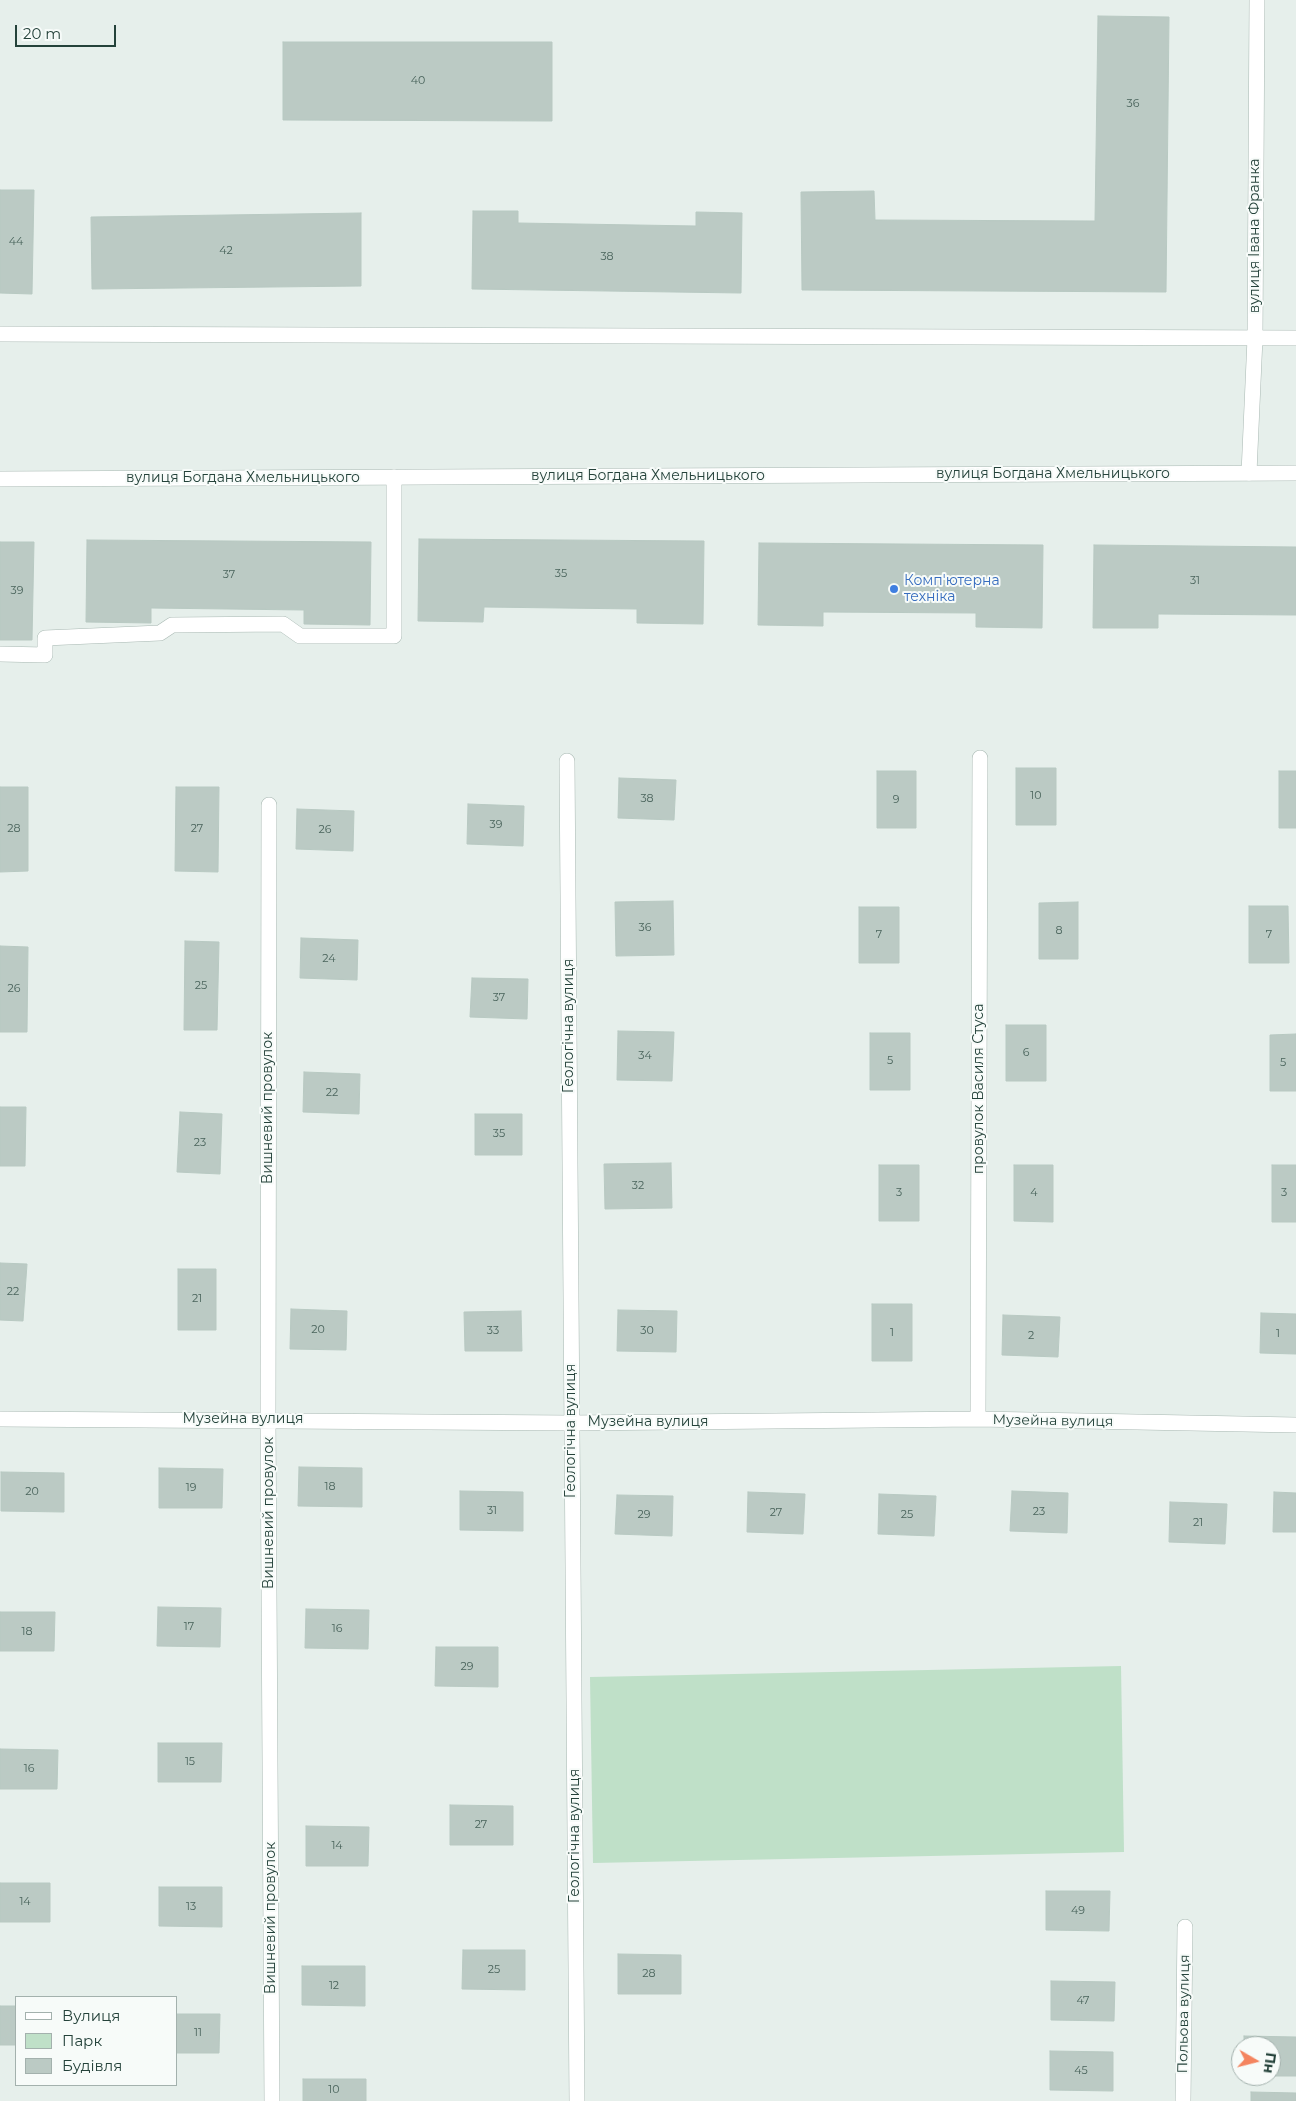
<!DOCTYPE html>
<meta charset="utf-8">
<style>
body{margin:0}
#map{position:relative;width:1296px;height:2101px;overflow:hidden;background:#e6efeb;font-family:Montserrat,sans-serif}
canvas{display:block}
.legend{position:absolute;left:15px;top:1996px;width:162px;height:90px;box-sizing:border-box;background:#f7fbf9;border:1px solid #a3b1ad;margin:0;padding:6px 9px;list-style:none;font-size:15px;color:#24423a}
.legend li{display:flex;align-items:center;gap:10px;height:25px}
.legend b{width:25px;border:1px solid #a3b1ad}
.north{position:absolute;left:1231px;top:2036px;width:50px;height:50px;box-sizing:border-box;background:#f7fbf9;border:1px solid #a3b1ad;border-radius:50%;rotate:98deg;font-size:14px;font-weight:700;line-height:20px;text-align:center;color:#24423a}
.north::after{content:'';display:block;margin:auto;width:18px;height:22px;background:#f4845f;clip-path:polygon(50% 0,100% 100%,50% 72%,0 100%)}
.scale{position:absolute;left:15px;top:25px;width:101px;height:22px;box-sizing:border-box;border:2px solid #24423a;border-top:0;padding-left:6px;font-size:15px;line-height:18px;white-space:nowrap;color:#24423a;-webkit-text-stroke:4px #f7fbf9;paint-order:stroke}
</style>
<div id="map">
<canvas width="1296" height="2101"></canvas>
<ul class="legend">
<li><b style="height:6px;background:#fff"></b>Вулиця</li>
<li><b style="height:14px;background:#bfe0c8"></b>Парк</li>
<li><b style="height:14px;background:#bbcac4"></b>Будівля</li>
</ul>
<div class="north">Пн</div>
<div class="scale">20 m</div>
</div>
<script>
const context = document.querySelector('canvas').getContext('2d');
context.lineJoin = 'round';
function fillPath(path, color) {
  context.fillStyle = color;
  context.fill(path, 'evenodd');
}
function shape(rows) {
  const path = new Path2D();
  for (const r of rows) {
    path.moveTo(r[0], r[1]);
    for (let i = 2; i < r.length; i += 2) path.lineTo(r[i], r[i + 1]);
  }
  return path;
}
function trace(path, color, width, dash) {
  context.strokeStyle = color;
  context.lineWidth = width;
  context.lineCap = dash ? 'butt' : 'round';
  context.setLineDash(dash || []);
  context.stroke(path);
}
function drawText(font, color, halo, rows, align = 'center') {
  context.font = font + ' Montserrat,sans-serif';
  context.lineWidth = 4;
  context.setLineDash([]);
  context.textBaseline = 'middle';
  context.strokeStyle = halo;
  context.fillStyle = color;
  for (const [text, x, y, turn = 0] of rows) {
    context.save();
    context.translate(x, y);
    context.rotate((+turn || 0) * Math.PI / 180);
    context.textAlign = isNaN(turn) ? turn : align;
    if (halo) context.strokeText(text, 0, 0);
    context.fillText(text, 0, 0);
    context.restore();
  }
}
const green = shape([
 [1121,1666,1124,1852,593,1863,590,1677]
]);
const building = shape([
 [1098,16,1169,17,1166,292,802,290,801,192,874,191,875,220,1095,221,1098,16],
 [283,42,552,42,552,121,283,120,283,42],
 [0,190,34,190,32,294,0,293,0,190],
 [473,211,518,211,518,223,696,226,696,212,742,213,741,293,472,289,473,211],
 [361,213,361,286,92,289,91,217,361,213],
 [419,539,704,541,703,624,637,623,637,609,484,607,483,622,418,621,419,539],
 [87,540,371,542,370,625,304,624,304,610,151,608,151,623,86,622,87,540],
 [0,542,34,542,32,640,0,640,0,542],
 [759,543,1043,545,1042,628,976,627,976,613,823,612,823,626,758,625,759,543],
 [1094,545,1296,547,1296,615,1158,614,1158,628,1093,628,1094,545],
 [1016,768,1056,768,1056,825,1016,825,1016,768],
 [877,771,916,771,916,828,877,828,877,771],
 [1279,771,1296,771,1296,828,1279,828,1279,771],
 [619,778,676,780,674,820,618,818,619,778],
 [0,787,28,787,28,871,0,872,0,787],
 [176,787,219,787,218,872,175,871,176,787],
 [468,804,524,806,523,846,467,844,468,804],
 [297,809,354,811,353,851,296,849,297,809],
 [673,901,674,955,616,956,615,902,673,901],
 [1078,902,1078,959,1039,959,1039,903,1078,902],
 [1249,906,1288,906,1289,963,1249,963,1249,906],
 [859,907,899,907,899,963,859,963,859,907],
 [301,938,358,940,357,980,300,978,301,938],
 [185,941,219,942,217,1030,184,1030,185,941],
 [0,946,28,947,27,1032,0,1032,0,946],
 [472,978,528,979,527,1019,470,1017,472,978],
 [1006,1025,1046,1025,1046,1081,1006,1081,1006,1025],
 [618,1031,674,1032,672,1081,617,1080,618,1031],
 [870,1033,910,1033,910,1090,870,1090,870,1033],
 [1296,1034,1296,1091,1270,1091,1270,1035,1296,1034],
 [304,1072,360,1074,359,1114,303,1112,304,1072],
 [0,1107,26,1107,25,1166,0,1166,0,1107],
 [180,1112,222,1114,220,1174,177,1172,180,1112],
 [475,1114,522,1114,522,1155,475,1155,475,1114],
 [671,1163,672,1208,605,1209,604,1164,671,1163],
 [879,1165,919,1165,919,1221,879,1221,879,1165],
 [1014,1165,1053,1165,1053,1222,1014,1221,1014,1165],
 [1272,1165,1296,1165,1296,1222,1272,1222,1272,1165],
 [0,1263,27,1264,23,1321,0,1320,0,1263],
 [178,1269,216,1269,216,1330,178,1330,178,1269],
 [872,1304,912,1304,912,1361,872,1361,872,1304],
 [291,1309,347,1311,346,1350,290,1349,291,1309],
 [618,1310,677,1311,676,1352,617,1351,618,1310],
 [521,1311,522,1351,465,1351,464,1312,521,1311],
 [1261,1313,1296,1314,1296,1354,1260,1353,1261,1313],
 [1003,1315,1060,1317,1058,1357,1002,1355,1003,1315],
 [299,1467,362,1468,362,1507,298,1506,299,1467],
 [159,1468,223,1469,222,1508,159,1508,159,1468],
 [1,1472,64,1473,64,1512,1,1511,1,1472],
 [460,1491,523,1492,523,1531,460,1530,460,1491],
 [1012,1491,1068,1493,1067,1533,1010,1531,1012,1491],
 [748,1492,805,1494,803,1534,747,1532,748,1492],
 [1274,1492,1296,1493,1296,1532,1273,1532,1274,1492],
 [879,1494,936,1496,934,1536,878,1534,879,1494],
 [617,1495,673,1496,672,1536,615,1534,617,1495],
 [1170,1502,1227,1504,1225,1544,1169,1542,1170,1502],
 [158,1607,221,1608,220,1647,157,1646,158,1607],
 [306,1609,369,1610,368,1649,305,1648,306,1609],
 [0,1612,55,1612,54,1651,0,1651,0,1612],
 [436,1647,498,1647,498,1687,435,1686,436,1647],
 [158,1743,222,1743,221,1782,158,1782,158,1743],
 [0,1749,58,1750,57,1789,0,1789,0,1749],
 [450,1805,513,1806,513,1845,450,1845,450,1805],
 [306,1826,369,1827,368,1866,306,1866,306,1826],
 [0,1883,50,1883,50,1922,0,1922,0,1883],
 [159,1887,222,1887,222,1927,159,1926,159,1887],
 [1046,1891,1110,1891,1109,1931,1046,1930,1046,1891],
 [463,1950,525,1950,525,1990,462,1989,463,1950],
 [618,1954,681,1955,681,1994,618,1994,618,1954],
 [302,1966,365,1966,365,2006,302,2005,302,1966],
 [1051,1981,1115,1982,1114,2021,1051,2020,1051,1981],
 [0,2006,16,2006,16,2045,0,2045,0,2006],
 [176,2014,220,2014,219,2053,176,2053,176,2014],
 [1244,2036,1296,2037,1296,2076,1271,2076,1271,2046,1244,2046,1244,2036],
 [1050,2051,1113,2052,1113,2091,1050,2090,1050,2051],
 [303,2079,366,2079,366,2101,303,2101,303,2079],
 [1251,2092,1296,2093,1296,2101,1251,2101,1251,2092]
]);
const service = shape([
 [0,654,45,655,45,638,160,633,172,625,283,624,300,636,394,636,394,477]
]);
const minor = shape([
 [1249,473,1255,338,1257,0],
 [567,761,577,2101],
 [269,805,268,1419,272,2101],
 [0,1419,571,1423,978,1419,1296,1425],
 [978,1419,980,758],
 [1183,2101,1185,1927]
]);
const tertiary = shape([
 [0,334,1296,338],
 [0,479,1296,473]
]);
const markers = [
 [894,589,5,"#3f7fe0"]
];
const numberNames = [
 ["40",418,81],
 ["36",1133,104],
 ["44",16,242],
 ["42",226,251],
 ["38",607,257],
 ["35",561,574],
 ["37",229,575],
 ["31",1195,581],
 ["39",17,591],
 ["10",1036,796],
 ["38",647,799],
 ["9",896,800],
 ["39",496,825],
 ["28",14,829],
 ["27",197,829],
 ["26",325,830],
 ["36",645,928],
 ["8",1059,931],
 ["7",879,935],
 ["7",1269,935],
 ["24",329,959],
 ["25",201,986],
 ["26",14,989],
 ["37",499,998],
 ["6",1026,1053],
 ["34",645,1056],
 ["5",890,1061],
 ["5",1283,1063],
 ["22",332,1093],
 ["35",499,1134],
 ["23",200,1143],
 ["32",638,1186],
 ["3",899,1193],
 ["4",1034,1193],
 ["3",1284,1193],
 ["22",13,1292],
 ["21",197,1299],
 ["20",318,1330],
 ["33",493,1331],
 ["30",647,1331],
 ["1",892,1333],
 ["1",1278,1334],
 ["2",1031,1336],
 ["18",330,1487],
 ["19",191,1488],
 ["20",32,1492],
 ["31",492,1511],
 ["23",1039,1512],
 ["27",776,1513],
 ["29",644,1515],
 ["25",907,1515],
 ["21",1198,1523],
 ["17",189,1627],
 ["16",337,1629],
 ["18",27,1632],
 ["29",467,1667],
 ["15",190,1762],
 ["16",29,1769],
 ["27",481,1825],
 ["14",337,1846],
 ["14",25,1902],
 ["13",191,1907],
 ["49",1078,1911],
 ["25",494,1970],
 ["28",649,1974],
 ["12",334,1986],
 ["47",1083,2001],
 ["11",198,2033],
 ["45",1081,2071],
 ["10",334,2090]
];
const streetNames = [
 ["вулиця Івана Франка",1255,236,-90],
 ["вулиця Богдана Хмельницького",1053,474],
 ["вулиця Богдана Хмельницького",648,476],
 ["вулиця Богдана Хмельницького",243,478],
 ["Геологічна вулиця",569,1026,-90],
 ["провулок Василя Стуса",979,1089,-90],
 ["Вишневий провулок",268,1108,-90],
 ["Музейна вулиця",243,1419],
 ["Музейна вулиця",1053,1421,1],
 ["Музейна вулиця",648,1422],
 ["Геологічна вулиця",571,1431,-90],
 ["Вишневий провулок",269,1513,-90],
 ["Геологічна вулиця",575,1836,-90],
 ["Вишневий провулок",271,1918,-90],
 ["Польова вулиця",1184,2014,-89]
];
const shopNames = [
 ["Комп'ютерна",904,581],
 ["техніка",904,597]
];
fillPath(green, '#bfe0c8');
fillPath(building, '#bbcac4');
trace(building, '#b8c9c2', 1);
trace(service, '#a8b8b2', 16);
trace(minor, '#a8b8b2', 16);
trace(tertiary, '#a8b8b2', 16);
trace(service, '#fff', 15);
trace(minor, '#fff', 15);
trace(tertiary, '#fff', 15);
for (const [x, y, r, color] of markers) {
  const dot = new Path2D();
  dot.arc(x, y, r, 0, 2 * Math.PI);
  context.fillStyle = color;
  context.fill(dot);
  trace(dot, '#f7fbf9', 2);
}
drawText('11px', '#4a645c', null, numberNames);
drawText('14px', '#24423a', '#f7fbf9', streetNames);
drawText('14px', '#366cbe', '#f7fbf9', shopNames, 'left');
</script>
